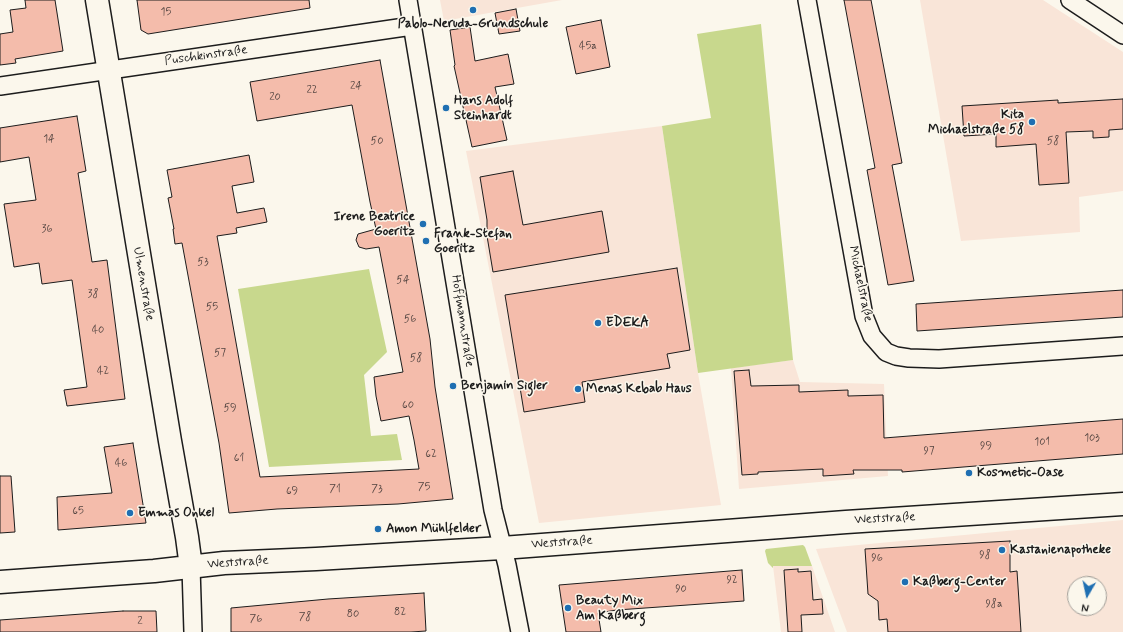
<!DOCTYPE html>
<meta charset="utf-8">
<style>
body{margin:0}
#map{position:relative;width:1123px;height:632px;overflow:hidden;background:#fbf7ec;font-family:Mynerve,sans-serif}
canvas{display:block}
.north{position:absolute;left:1067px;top:576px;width:40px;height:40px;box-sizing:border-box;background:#fbf7ec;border:1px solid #a29f99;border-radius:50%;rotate:189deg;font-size:11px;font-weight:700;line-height:16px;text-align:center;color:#1c1c1c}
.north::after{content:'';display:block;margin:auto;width:14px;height:18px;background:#1f6fb2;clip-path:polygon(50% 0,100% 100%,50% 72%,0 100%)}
</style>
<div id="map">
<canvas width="1123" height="632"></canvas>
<div class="north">N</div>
</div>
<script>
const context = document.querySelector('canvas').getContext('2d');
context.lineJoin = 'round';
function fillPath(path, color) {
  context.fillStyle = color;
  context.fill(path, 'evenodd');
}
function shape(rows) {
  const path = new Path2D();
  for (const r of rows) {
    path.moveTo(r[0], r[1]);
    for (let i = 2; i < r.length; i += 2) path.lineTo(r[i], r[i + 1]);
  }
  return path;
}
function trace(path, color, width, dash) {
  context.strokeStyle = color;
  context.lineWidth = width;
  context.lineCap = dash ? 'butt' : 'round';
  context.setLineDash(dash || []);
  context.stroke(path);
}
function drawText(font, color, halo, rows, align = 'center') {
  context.font = font + ' Mynerve,sans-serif';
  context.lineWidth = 3;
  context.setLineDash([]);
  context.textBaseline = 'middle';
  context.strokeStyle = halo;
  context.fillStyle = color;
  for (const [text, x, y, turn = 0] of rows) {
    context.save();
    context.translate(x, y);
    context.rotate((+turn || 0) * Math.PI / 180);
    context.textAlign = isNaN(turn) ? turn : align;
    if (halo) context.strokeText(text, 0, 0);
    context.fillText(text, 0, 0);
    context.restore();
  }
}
const built = shape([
 [440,0,562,0,444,21],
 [920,0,1043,0,1123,52,1123,191,1079,197,1080,232,961,241],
 [662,126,698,373,721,505,539,523,466,151],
 [793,360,800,382,884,384,888,476,739,489,731,368],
 [1123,520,1123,632,847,632,816,549],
 [1075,584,1099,584,1099,608,1075,608],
 [773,566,812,566,835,632,781,632]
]);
const green = shape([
 [761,24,793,360,698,373,662,126,711,118,697,34],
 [369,269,387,352,364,375,371,436,397,434,402,460,269,467,238,289],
 [803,545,805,547,812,566,773,566,773,568,768,563,765,551,766,549]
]);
const building = shape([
 [25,0,55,0,63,51,15,59,16,63,0,65,0,34,13,32,10,10,26,8,25,0],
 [137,0,309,0,310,8,148,34,141,30,137,0],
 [844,0,871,0,902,163,892,165,914,281,888,285,867,170,875,168,844,0],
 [516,9,520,31,499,34,495,13,516,9],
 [601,20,610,67,576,74,566,27,601,20],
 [470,27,475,61,508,54,514,84,495,87,507,140,472,147,454,66,455,65,450,30,470,27],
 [380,60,430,339,435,387,453,499,398,504,277,509,229,513,219,443,182,243,175,244,173,229,174,229,168,198,172,197,167,170,249,155,254,182,232,186,237,213,264,208,267,222,236,228,237,233,217,236,260,477,419,469,414,440,409,416,381,421,376,396,374,377,403,372,379,247,366,249,359,247,356,240,358,234,376,229,370,202,352,105,257,121,250,82,380,60],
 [1123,99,1123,129,1109,130,1109,137,1093,138,1093,131,1066,132,1069,183,1039,185,1036,144,996,147,996,134,964,136,962,106,1058,100,1058,103,1123,99],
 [77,116,86,171,78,173,92,262,107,260,125,399,67,406,64,390,87,387,72,280,42,284,39,263,14,267,4,204,36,200,29,157,0,162,0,128,77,116],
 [513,171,523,225,602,211,609,252,493,272,487,236,487,220,480,177,513,171],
 [677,268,690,350,667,354,670,368,582,382,585,402,524,412,505,295,677,268],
 [1123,290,1123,317,917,331,916,304,1123,290],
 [749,370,751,386,799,385,799,392,848,390,848,396,883,395,884,438,1123,419,1123,454,902,472,902,470,853,470,854,474,823,476,823,469,758,472,758,474,742,475,734,371,749,370],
 [133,443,146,523,58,530,57,497,112,493,104,447,133,443],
 [0,476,11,476,15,532,0,533,0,476],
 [1010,541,1010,572,1017,571,1021,632,888,632,887,619,879,620,878,601,868,594,865,549,1010,541],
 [798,569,798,572,811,571,813,600,822,599,823,614,801,615,802,632,788,632,784,570,798,569],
 [742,570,744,601,617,610,598,613,601,632,566,632,559,585,742,570],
 [424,593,426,631,411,632,231,632,231,608,328,599,424,593],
 [123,611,156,611,157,632,0,632,0,620,123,611]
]);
const street = shape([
 [408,0,493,510,507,565,520,632],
 [807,0,864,316,872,336,886,352,896,356,909,358,939,359,1123,346],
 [1070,0,1123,35],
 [0,86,412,26],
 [191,567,193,632]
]);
const secondary = shape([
 [97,0,170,441,187,537,191,567],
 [0,582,154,571,224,563,316,559,502,548,846,522,1123,504]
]);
const markers = [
 [473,10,4,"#1f6fb2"],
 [446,108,4,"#1f6fb2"],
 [1032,122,4,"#1f6fb2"],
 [423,224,4,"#1f6fb2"],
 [426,241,4,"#1f6fb2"],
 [598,323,4,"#1f6fb2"],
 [453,386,4,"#1f6fb2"],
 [578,389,4,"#1f6fb2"],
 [969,473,4,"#1f6fb2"],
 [130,513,4,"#1f6fb2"],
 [378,529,4,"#1f6fb2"],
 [1002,550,4,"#1f6fb2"],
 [905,582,4,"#1f6fb2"],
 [568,608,4,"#1f6fb2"]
];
const numberNames = [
 ["15",166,13],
 ["45a",588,47],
 ["24",356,87],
 ["22",312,91],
 ["20",275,98],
 ["14",49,140],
 ["50",377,142],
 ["58",1053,142],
 ["36",47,230],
 ["53",203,263],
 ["54",403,281],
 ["38",93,295],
 ["55",212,308],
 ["56",410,320],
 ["40",98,331],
 ["57",220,354],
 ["58",416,359],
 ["42",103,372],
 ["60",408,406],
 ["59",230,409],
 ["103",1092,439],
 ["101",1042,443],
 ["99",986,447],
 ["97",929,452],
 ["62",431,455],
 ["61",239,459],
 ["46",121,464],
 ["75",424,488],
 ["71",335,490],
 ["73",377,490],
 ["69",292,492],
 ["65",78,512],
 ["98",985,556],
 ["96",877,559],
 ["92",732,581],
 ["90",681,590],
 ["98a",994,605],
 ["82",400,613],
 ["80",353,615],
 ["78",305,618],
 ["76",256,620],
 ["2",140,622]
];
const poiNames = [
 ["Pablo-Neruda-Grundschule",473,24,"center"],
 ["Hans Adolf",454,101],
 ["Steinhardt",454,116],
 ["Kita",1024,115,"right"],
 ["Michaelstraße 58",1024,130,"right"],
 ["Irene Beatrice",415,217,"right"],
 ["Goeritz",415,232,"right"],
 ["Frank-Stefan",434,234],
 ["Goeritz",434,249],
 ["EDEKA",606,323],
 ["Benjamin Sigler",461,386],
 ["Menas Kebab Haus",586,389],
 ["Kosmetic-Oase",977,473],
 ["Emmas Onkel",138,513],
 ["Amon Mühlfelder",386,529],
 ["Kastanienapotheke",1010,550],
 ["Kaßberg-Center",913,582],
 ["Beauty Mix",576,601],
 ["Am Kaßberg",576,616]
];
const streetNames = [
 ["Puschkinstraße",206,56,-8],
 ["Ulmenstraße",143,284,80],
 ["Michaelstraße",860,284,78],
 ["Hoffmannstraße",462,321,81],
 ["Weststraße",885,519,-3],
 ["Weststraße",562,543,-4],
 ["Weststraße",238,563,-4]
];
fillPath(built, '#f9e5d8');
fillPath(green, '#c8d88d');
fillPath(building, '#f4bcab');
trace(building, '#1c1c1c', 1);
trace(street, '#1c1c1c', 20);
trace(secondary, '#1c1c1c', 25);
trace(street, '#fbf7ec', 17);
trace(secondary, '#fbf7ec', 22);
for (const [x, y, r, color] of markers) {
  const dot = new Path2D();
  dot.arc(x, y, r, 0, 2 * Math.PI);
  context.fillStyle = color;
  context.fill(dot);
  trace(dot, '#fbf7ec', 1.5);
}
drawText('11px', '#524440', null, numberNames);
drawText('bold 13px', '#1c1c1c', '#fbf7ec', poiNames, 'left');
drawText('13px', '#1c1c1c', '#fbf7ec', streetNames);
</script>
